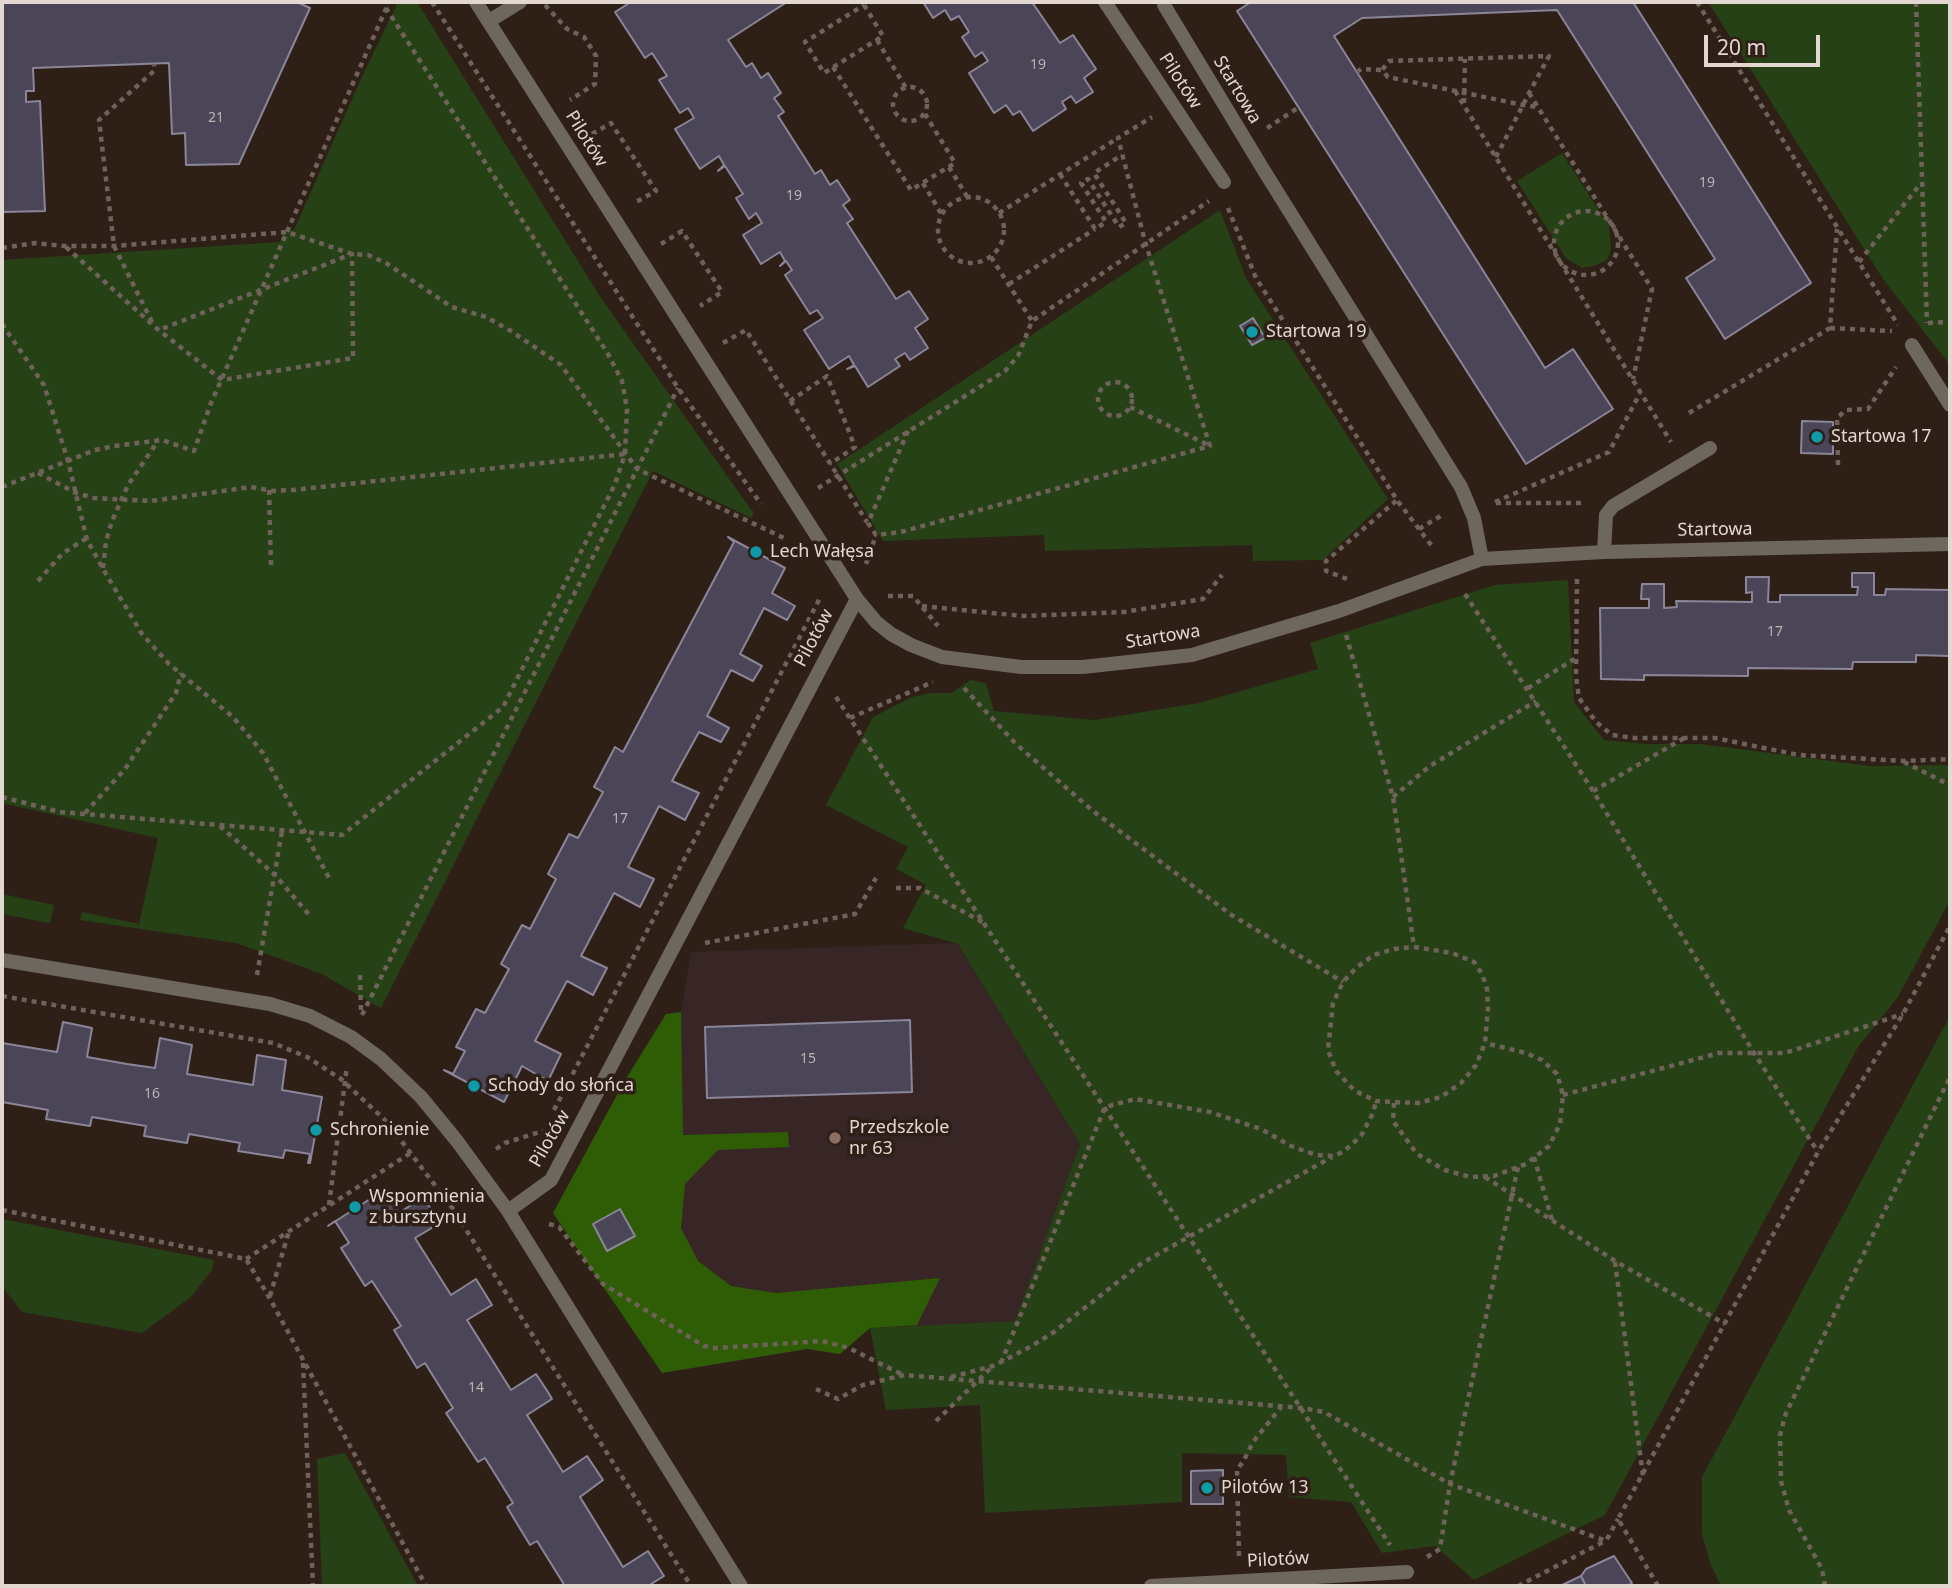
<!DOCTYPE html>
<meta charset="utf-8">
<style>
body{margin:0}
#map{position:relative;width:1952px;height:1588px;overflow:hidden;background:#2f2017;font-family:"Noto Sans",sans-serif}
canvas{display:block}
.frame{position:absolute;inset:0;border:4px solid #e2d7d1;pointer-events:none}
.scale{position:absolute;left:1704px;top:35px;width:116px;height:32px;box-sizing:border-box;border:4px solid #e2d7d1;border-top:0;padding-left:9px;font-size:21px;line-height:24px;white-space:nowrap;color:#e2d7d1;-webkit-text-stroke:5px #2f2017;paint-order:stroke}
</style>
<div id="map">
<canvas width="1952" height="1588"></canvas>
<div class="frame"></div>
<div class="scale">20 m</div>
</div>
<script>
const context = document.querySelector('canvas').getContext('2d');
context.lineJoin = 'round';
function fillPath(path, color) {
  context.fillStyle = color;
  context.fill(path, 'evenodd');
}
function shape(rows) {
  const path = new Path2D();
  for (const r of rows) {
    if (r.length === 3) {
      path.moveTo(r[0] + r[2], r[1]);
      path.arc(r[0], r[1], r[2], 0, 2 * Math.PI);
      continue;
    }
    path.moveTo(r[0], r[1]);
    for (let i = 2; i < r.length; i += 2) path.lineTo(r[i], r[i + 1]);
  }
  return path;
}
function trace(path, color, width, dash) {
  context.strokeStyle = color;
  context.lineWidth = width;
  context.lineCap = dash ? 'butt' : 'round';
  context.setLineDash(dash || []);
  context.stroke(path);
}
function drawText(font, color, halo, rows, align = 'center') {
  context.font = font + ' "Noto Sans",sans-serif';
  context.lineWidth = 7;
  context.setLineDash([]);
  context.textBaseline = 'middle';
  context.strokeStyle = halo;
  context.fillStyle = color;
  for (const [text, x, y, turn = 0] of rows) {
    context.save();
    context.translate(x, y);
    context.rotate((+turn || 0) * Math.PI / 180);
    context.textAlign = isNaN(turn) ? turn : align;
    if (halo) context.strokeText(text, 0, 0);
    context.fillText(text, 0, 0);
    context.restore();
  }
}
const education = shape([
 [957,943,1080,1144,1015,1321,712,1336,597,1131,624,1082,666,1014,681,1012,691,952]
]);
const green = shape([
 [398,2,417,2,601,298,754,514,751,518,653,471,381,1008,322,974,236,943,80,920,82,912,139,924,158,838,2,803,2,260,280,242,284,231,294,230,360,81],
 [1708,2,1950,2,1950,365,1883,279],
 [1562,153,1609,226,1611,250,1607,260,1594,266,1582,268,1566,258,1517,181],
 [1220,210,1246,278,1388,499,1323,560,1253,561,1252,545,1045,551,1044,535,883,541,837,464],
 [1568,580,1574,702,1604,740,1646,744,1701,744,1869,766,1950,765,1950,900,1898,997,1858,1047,1605,1515,1474,1580,1435,1546,1382,1553,1351,1502,1289,1497,1286,1455,1182,1453,1182,1502,985,1513,980,1405,886,1410,870,1328,1015,1321,1080,1144,958,944,903,928,926,885,896,869,908,847,826,805,873,717,912,697,931,693,952,693,970,680,986,683,994,711,1094,720,1199,703,1318,669,1310,643,1495,585],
 [2,894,54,905,50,923,2,914],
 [1950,1016,1950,1586,1721,1586,1711,1565,1702,1535,1702,1477],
 [2,1219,214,1260,212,1270,191,1297,142,1333,22,1312,2,1286],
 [345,1453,418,1586,322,1586,317,1459]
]);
const forest = shape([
 [681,1012,683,1135,788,1132,789,1147,718,1150,685,1184,681,1228,698,1261,731,1286,776,1293,940,1278,917,1325,870,1328,840,1354,807,1349,662,1373,553,1213,624,1082,666,1014]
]);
const building = shape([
 [2,2,297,2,310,8,239,164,186,165,185,133,172,134,169,63,33,68,34,91,26,91,26,102,40,101,45,211,2,212,2,2],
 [631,2,787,2,728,40,746,67,752,63,761,78,768,73,781,93,774,98,784,112,778,116,815,174,821,170,830,185,837,180,850,200,843,205,853,219,847,223,896,299,909,291,928,319,915,328,928,348,910,360,905,353,895,359,900,366,868,387,855,366,847,369,854,365,849,356,829,369,804,330,823,318,817,310,810,314,785,275,792,270,786,261,780,266,785,261,780,252,761,264,743,235,762,223,756,213,749,219,736,198,743,194,725,166,718,171,724,165,719,156,700,169,675,129,694,118,688,108,680,113,659,80,667,76,652,53,645,58,615,12,631,2],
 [923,2,1032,2,1060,43,1073,35,1096,69,1084,78,1093,92,1076,103,1071,96,1062,102,1066,109,1033,131,1020,111,1013,115,1006,105,994,113,969,73,988,61,982,52,975,57,962,37,969,32,959,16,951,20,945,10,933,18,923,2],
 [1251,2,1633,2,1811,283,1725,339,1686,278,1715,259,1557,10,1362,18,1334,36,1545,368,1573,349,1613,409,1526,464,1237,11,1251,2],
 [1253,318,1265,338,1252,345,1240,326,1253,318],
 [1802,421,1833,422,1833,454,1801,453,1802,421],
 [728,537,785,568,772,593,795,606,787,620,764,608,740,654,762,666,753,681,731,670,707,716,729,728,721,742,699,732,672,781,699,793,688,814,685,820,659,806,628,867,654,879,640,907,614,893,581,956,607,968,593,995,567,981,535,1041,561,1054,549,1079,548,1081,522,1066,504,1102,444,1070,453,1074,465,1051,456,1047,476,1009,485,1013,509,969,501,964,522,925,530,929,556,879,548,874,569,834,578,838,603,792,594,787,615,747,623,752,734,542,728,537],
 [1852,573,1874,573,1874,595,1885,595,1886,589,1950,590,1950,656,1916,655,1916,662,1853,662,1852,669,1748,668,1748,676,1644,675,1644,680,1601,679,1600,608,1649,608,1649,599,1641,599,1642,584,1664,584,1664,608,1677,607,1676,601,1752,602,1752,592,1746,593,1746,577,1769,577,1768,602,1780,602,1780,595,1857,595,1858,587,1852,587,1852,573],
 [910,1020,912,1092,707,1098,705,1027,910,1020],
 [63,1022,92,1028,87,1057,127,1064,155,1068,160,1038,192,1045,187,1074,253,1085,257,1055,286,1060,282,1090,322,1097,310,1163,308,1163,310,1154,285,1150,283,1158,238,1151,240,1143,189,1134,187,1143,144,1136,146,1126,92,1117,90,1126,46,1119,48,1110,2,1102,2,1043,57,1052,63,1022],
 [384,1190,399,1213,423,1197,435,1215,440,1223,415,1238,451,1295,476,1279,492,1305,467,1320,511,1390,536,1374,548,1392,552,1399,527,1415,563,1472,587,1456,603,1480,580,1497,623,1567,648,1551,664,1576,648,1586,565,1586,537,1541,530,1545,507,1507,513,1503,485,1458,478,1462,446,1413,453,1408,425,1363,417,1368,394,1330,401,1326,372,1281,365,1286,341,1248,349,1243,335,1221,328,1226,384,1190],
 [620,1209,635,1236,607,1251,593,1224,620,1209],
 [1223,1470,1223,1504,1191,1504,1191,1471,1223,1470],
 [1614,1556,1632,1583,1627,1586,1586,1586,1581,1576,1586,1569,1614,1556],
 [1581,1576,1586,1586,1560,1586,1581,1576]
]);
const path = shape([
 [432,2,678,388,761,504],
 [1697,2,1898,325],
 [1916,2,1927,323],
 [545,5,567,29,584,37,596,56,595,84,570,100],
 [864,5,883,36,824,73,805,42,864,5],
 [877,40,906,88],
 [833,67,911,190,955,163,925,114],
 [1357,72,1361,69,1382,70],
 [910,104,17],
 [1455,91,1671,442],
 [1529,93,1652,289,1633,379],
 [1464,103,1465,59],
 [1267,128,1299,107],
 [592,134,611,123,656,191,634,203],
 [1496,157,1523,105,1529,93,1549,56,1389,61,1382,70,1388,77,1523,105,1538,107],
 [949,167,968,198],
 [1060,174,1095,229,1106,222,1081,183,1088,179,1119,227,1126,223,1094,173,1122,155],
 [923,183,942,215],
 [971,230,33],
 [1228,208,1256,278,1397,500,1434,549],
 [1586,243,32],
 [999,213,1118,138],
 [661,244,682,231,722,292,700,306],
 [66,247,155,327,222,380,353,358,352,254,159,330],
 [2,248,35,243,65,246,114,246,287,232,352,254,368,255,386,263,452,307,486,317,511,331,561,365,637,469,784,538],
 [991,257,1032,321],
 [1859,262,1921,183],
 [1009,284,1095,229],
 [152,322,114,246,99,120,154,71,154,64],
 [1928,323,1950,322],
 [2,324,44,385,68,461,87,540,106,574,142,634,169,664,233,717,263,753,330,880],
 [1830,328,1892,331],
 [723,343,746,330,867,522],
 [1115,399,17],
 [790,401,827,376,855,447,830,464],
 [1130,407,1208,445],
 [1689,413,1830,328,1837,229],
 [908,431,868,523,876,535,901,532,1210,446,1146,245,1118,138,1152,117],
 [1838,465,1837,418,1846,410,1868,409,1896,367],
 [38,473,76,493,94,498,151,501,251,487,273,491,293,490,625,454],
 [2,487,95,450,114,446,162,440,194,451,211,403,389,2],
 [818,488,1005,371,1018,356,1032,321,1209,201],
 [269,490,271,566],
 [1495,502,1609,452,1640,393],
 [1496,503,1582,503],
 [1419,529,1444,514],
 [866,564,876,535],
 [103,568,106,541,112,521,128,485,158,441],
 [1347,579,1326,571,1326,561,1397,500],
 [1577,579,1576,677,1579,698,1596,722,1612,735,1635,738,1715,738,1799,755,1903,761,1950,759],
 [38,581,63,553,87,538],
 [1465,594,1593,791,1754,1053,1818,1152],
 [888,596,913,596,938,626],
 [922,606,1023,616,1124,612,1203,599,1222,575],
 [1346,635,1393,797,1414,947],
 [964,688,1016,744,1093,811,1230,914,1343,982],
 [1528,688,1576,658],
 [836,697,1390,1545],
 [850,718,933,682],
 [1904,762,1950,785],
 [1593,791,1686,737],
 [2,797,60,812,342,835,503,707,615,484,625,454,627,409,622,381,608,354,386,8],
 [1393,797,1430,766,1536,701],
 [85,813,125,769,176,693,181,673],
 [220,826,275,875,311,917],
 [896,888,920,888,984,923],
 [705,943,855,914,876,878],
 [1414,947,1452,953,1474,962,1482,974,1487,989,1488,1008,1485,1043,1476,1065,1461,1083,1441,1097,1418,1103,1376,1101,1355,1091,1336,1071,1328,1050,1333,1003,1343,982,1357,967,1374,955,1394,949,1414,947],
 [257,975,282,831],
 [360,975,361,1012],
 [2,996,273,1043,307,1057,341,1079,387,1122,453,1209,691,1586],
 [362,1015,678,388],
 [1563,1095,1719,1053,1785,1053,1903,1014],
 [1394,1103,1393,1121,1417,1154,1445,1170,1470,1177,1494,1176,1526,1164,1549,1146,1560,1124,1563,1095,1557,1074,1542,1060,1526,1053,1485,1043],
 [554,1110,821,596],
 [496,1149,505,1143,543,1131],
 [1534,1157,1552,1220],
 [1485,1177,1615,1261,1725,1324],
 [329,1205,347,1066],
 [2,1210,246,1259,269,1297,426,1586],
 [549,1224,559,1227,603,1284,704,1346,716,1348,822,1341,849,1348,903,1375],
 [246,1259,412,1152],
 [1615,1262,1643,1476],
 [270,1296,289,1231],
 [303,1363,313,1586],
 [1001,1363,1105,1107,1135,1099,1210,1112,1261,1129,1291,1146,1316,1155,1333,1156,1343,1152,1361,1136,1373,1113,1376,1101],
 [951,1377,993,1366,1030,1347,1054,1332,1142,1263,1332,1157],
 [816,1389,838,1399,863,1385,904,1375,1302,1408,1324,1412,1450,1484,1606,1541,1618,1519],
 [936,1421,991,1368],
 [1239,1556,1237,1469,1243,1462,1253,1442,1281,1407],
 [1427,1557,1440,1549,1450,1484,1518,1167],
 [1518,1586,1605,1541],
 [1658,1586,1618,1519,1818,1152,1903,1014,1950,926],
 [1825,1586,1822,1569,1789,1510,1781,1481,1780,1435,1786,1413,1950,1077]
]);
const lane = shape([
 [1912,345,1950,405],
 [1604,552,1606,515,1613,506,1710,448]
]);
const street = shape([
 [476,2,857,599,876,622,891,634,911,645,942,657,1021,667,1083,667,1192,655,1339,611,1482,559,1604,552,1950,544],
 [1105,2,1224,182],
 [1164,5,1263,169,1461,487,1474,518,1482,559],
 [489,21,520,2],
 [2,960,270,1004,310,1016,351,1037,381,1059,421,1097,457,1141,508,1211,741,1586],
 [508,1211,551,1180,857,599],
 [1151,1586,1407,1572]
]);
const markers = [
 [1252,332,7,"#0f9aa8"],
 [1817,437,7,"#0f9aa8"],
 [756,552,7,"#0f9aa8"],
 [474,1086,7,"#0f9aa8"],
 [316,1130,7,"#0f9aa8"],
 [835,1138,7,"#8d6e63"],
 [355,1207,7,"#0f9aa8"],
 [1207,1488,7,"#0f9aa8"]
];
const numberNames = [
 ["19",1038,65],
 ["21",216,118],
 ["19",1707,183],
 ["19",794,196],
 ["17",1775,632],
 ["17",620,819],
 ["15",808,1059],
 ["16",152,1094],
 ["14",476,1388]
];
const streetNames = [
 ["Pilotów",1180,81,57],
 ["Startowa",1237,90,59],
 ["Pilotów",586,139,58],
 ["Startowa",1715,530,-1],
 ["Startowa",1163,637,-9],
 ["Pilotów",814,638,-62],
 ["Pilotów",550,1139,-60],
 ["Pilotów",1278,1560,-3]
];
const poiNames = [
 ["Startowa 19",1266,332],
 ["Startowa 17",1831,437],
 ["Lech Wałęsa",770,552],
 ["Schody do słońca",488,1086],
 ["Przedszkole",849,1128],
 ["nr 63",849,1149],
 ["Schronienie",330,1130],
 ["Wspomnienia",369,1197],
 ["z bursztynu",369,1218],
 ["Pilotów 13",1221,1488]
];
fillPath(education, '#382525');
fillPath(green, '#264115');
fillPath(forest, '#2f5d06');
fillPath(building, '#4a4657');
trace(building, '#8a8598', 2);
trace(path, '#6f625a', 4.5, [5, 5]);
trace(lane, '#6d6760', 14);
trace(street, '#6d6760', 14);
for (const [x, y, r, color] of markers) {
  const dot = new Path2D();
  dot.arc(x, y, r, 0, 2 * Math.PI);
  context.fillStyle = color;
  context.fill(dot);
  trace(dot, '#2f2017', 2.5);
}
drawText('14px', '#bcb3b2', null, numberNames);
drawText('18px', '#e2d7d1', '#2f2017', streetNames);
drawText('18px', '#e2d7d1', '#2f2017', poiNames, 'left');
</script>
